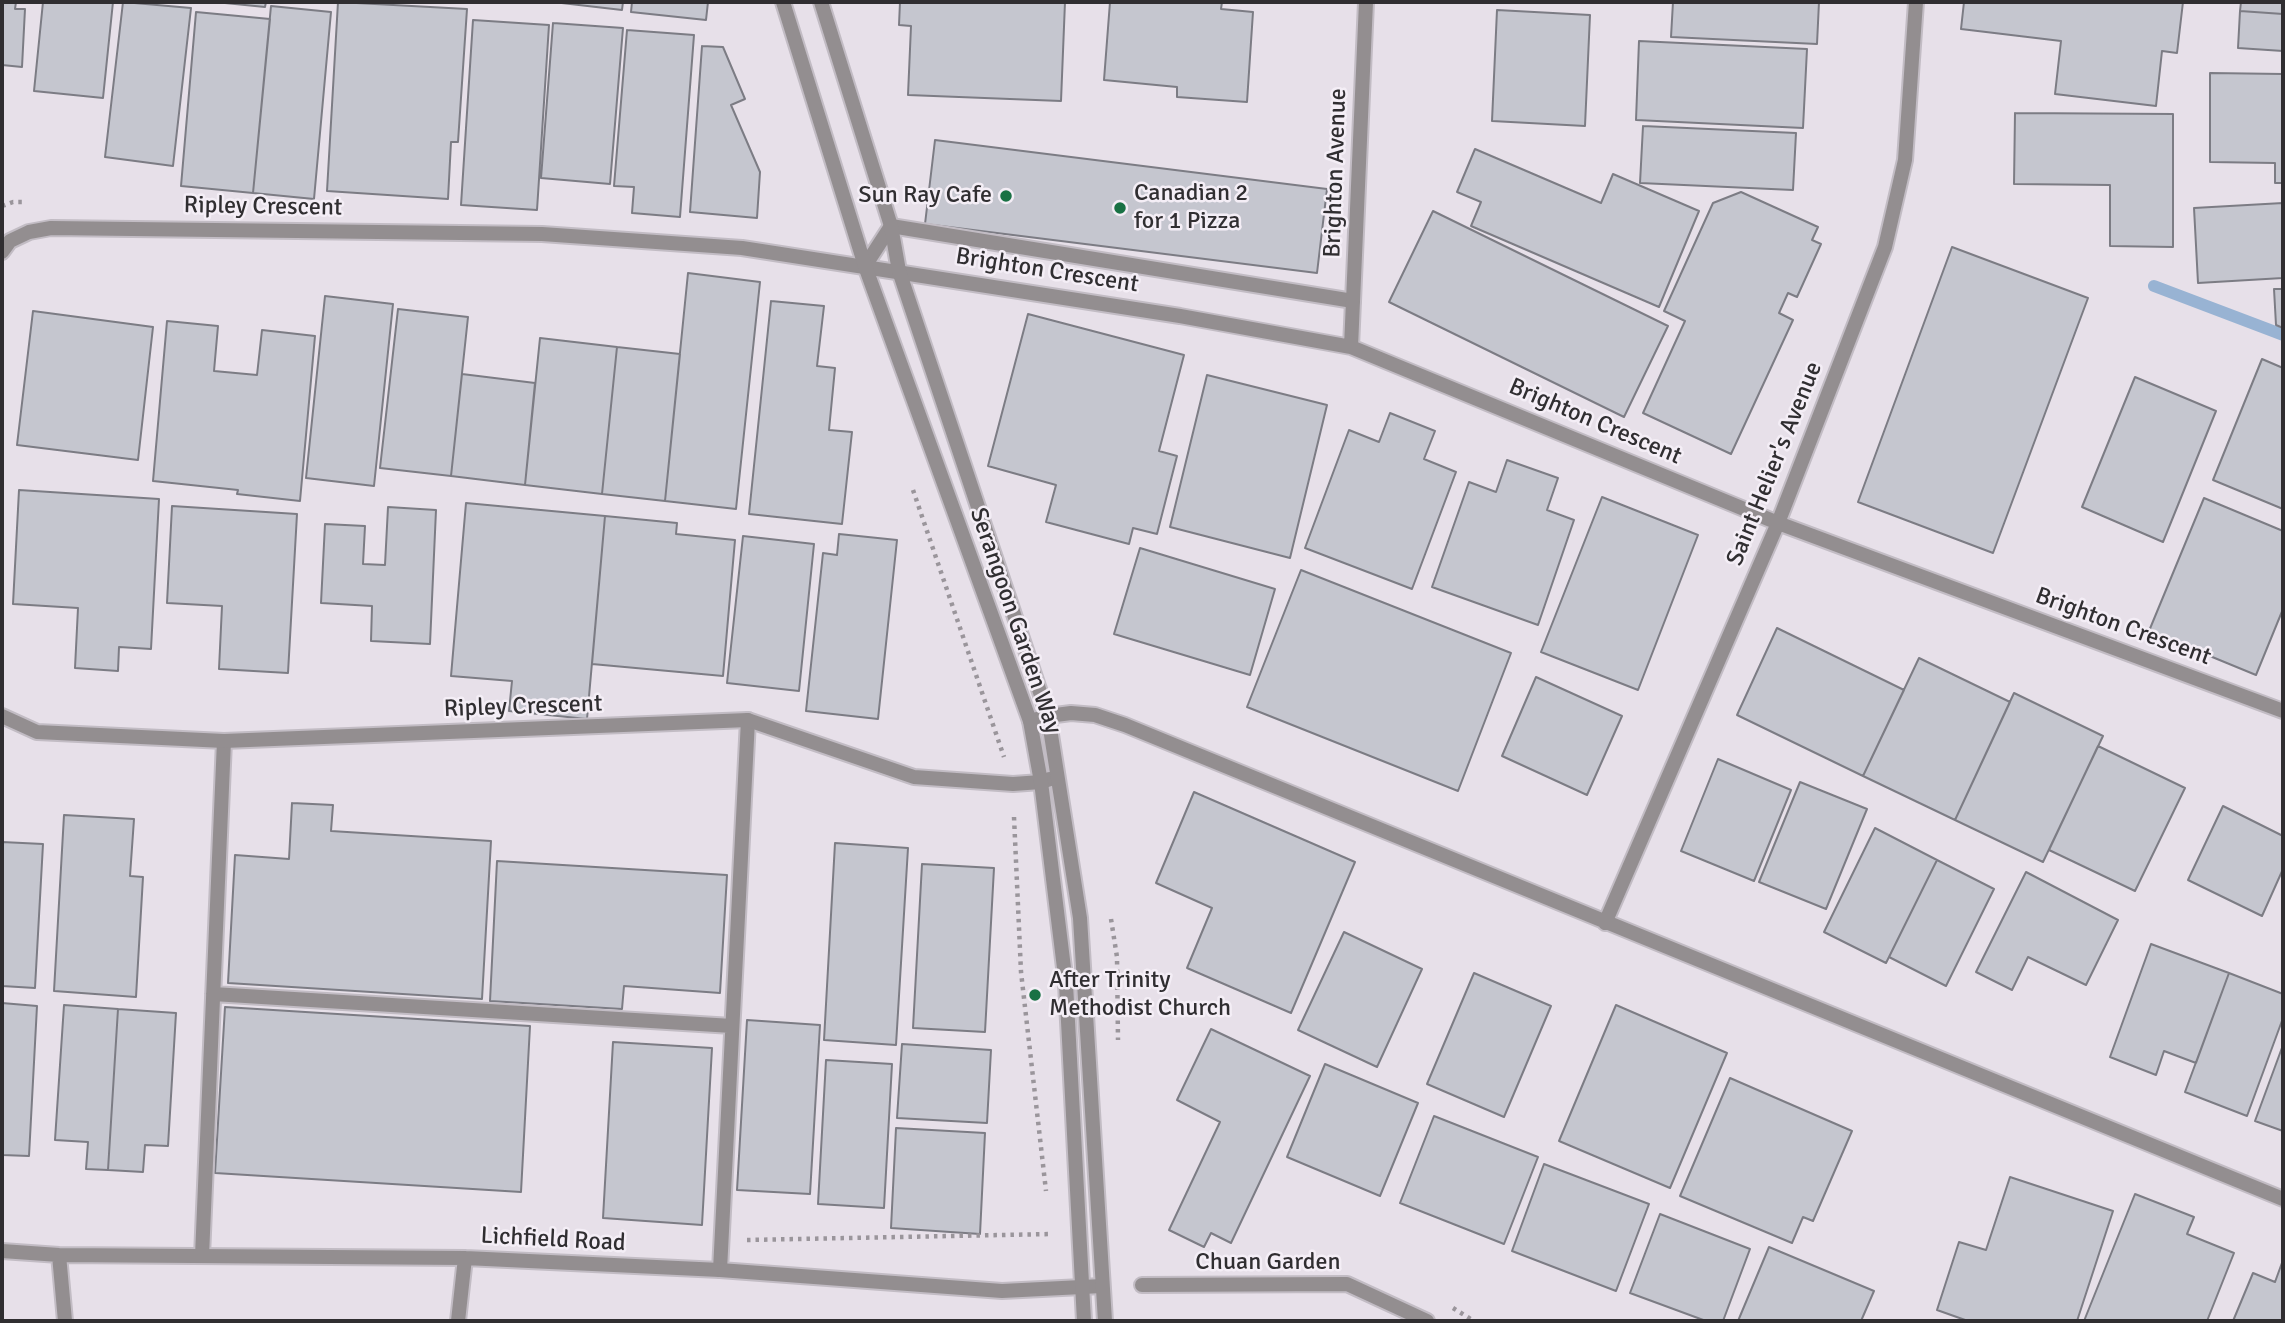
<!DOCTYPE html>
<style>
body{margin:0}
#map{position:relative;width:2285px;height:1323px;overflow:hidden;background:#e7e0e9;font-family:Signika,sans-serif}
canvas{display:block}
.frame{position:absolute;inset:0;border:4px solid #302e31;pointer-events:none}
</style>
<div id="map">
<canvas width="2285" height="1323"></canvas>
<div class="frame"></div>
</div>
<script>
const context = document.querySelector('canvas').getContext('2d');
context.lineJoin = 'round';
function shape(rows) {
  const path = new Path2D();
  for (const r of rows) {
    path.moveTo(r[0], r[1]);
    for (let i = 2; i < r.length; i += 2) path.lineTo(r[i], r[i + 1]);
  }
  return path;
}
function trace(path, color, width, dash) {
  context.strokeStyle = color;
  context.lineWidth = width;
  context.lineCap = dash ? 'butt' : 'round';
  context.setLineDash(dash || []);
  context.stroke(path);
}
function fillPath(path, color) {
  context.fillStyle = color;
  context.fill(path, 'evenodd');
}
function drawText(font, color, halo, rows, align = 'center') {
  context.font = font + ' Signika,sans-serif';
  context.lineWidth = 5;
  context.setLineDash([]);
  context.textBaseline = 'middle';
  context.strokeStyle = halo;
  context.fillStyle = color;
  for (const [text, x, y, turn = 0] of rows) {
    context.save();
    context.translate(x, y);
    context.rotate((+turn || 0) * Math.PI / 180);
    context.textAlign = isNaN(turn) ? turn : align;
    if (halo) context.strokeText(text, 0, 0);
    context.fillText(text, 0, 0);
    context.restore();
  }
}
const stream = shape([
 [2154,286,2283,335]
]);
const building = shape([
 [2,2,16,2,15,9,25,9,22,67,2,65,2,2],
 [43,2,113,2,103,98,34,91,43,2],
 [123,2,191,8,173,166,105,157,123,2],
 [215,2,266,2,265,7,215,2],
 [338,2,467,9,458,142,451,142,448,199,327,191,338,2],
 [553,2,623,2,622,10,553,2],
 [632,2,708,2,706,20,631,12,632,2],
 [900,2,1065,2,1061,101,908,95,911,26,899,25,900,2],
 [1110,2,1222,2,1221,9,1253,12,1247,102,1177,97,1177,87,1104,80,1110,2],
 [1673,2,1819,2,1817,44,1671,37,1673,2],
 [1964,2,2183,2,2177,53,2162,51,2156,106,2055,94,2061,41,1961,29,1964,2],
 [2241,2,2283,2,2283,14,2240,11,2241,2],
 [271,6,331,12,314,199,253,193,271,6],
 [1497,10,1590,15,1585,126,1492,121,1497,10],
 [2240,11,2283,14,2283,51,2238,48,2240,11],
 [196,12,270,19,253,193,181,186,196,12],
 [473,20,549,25,537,210,461,205,473,20],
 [553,23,623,28,610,184,541,178,553,23],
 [627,30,694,35,680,217,632,213,634,187,614,186,627,30],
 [1639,41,1807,49,1803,128,1636,120,1639,41],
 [702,46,723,47,745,99,731,105,760,172,757,218,690,212,702,46],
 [2210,73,2283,74,2283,183,2275,183,2275,163,2210,162,2210,73],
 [2015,113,2173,114,2173,247,2110,246,2110,185,2014,184,2015,113],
 [1643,126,1796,133,1793,190,1640,183,1643,126],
 [935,140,1327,189,1317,273,925,224,935,140],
 [1475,149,1601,203,1613,174,1699,211,1659,307,1471,226,1481,202,1457,192,1475,149],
 [1741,192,1818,227,1812,240,1821,244,1797,297,1788,293,1779,313,1793,320,1731,454,1643,413,1685,321,1664,311,1713,203,1741,192],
 [2283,203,2283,278,2198,283,2194,208,2283,203],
 [1433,211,1668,326,1624,417,1389,302,1433,211],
 [1952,247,2088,298,1993,553,1858,502,1952,247],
 [688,273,760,282,736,509,665,501,688,273],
 [2274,289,2283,289,2283,328,2276,325,2274,289],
 [325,296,393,304,374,486,306,478,325,296],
 [771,301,824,306,817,366,835,368,829,430,852,432,842,524,749,514,771,301],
 [398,309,468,317,451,476,380,468,398,309],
 [33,311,153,327,138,460,17,445,33,311],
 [1028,314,1184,355,1159,451,1177,456,1157,534,1133,528,1129,544,1046,522,1056,485,988,466,1028,314],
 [167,321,218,326,214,371,257,375,262,330,315,336,300,501,237,494,238,490,153,481,167,321],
 [540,338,617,347,602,494,525,485,540,338],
 [617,347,680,354,665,501,602,494,617,347],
 [2262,359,2283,368,2283,509,2213,480,2262,359],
 [462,374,535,383,525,485,451,476,462,374],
 [1207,375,1327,405,1290,558,1170,527,1207,375],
 [2135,377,2216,411,2163,542,2082,507,2135,377],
 [1390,413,1435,431,1424,459,1456,472,1412,589,1305,548,1349,430,1379,442,1390,413],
 [1507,460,1558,478,1547,510,1574,520,1538,625,1432,587,1469,482,1496,492,1507,460],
 [19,490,159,499,151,649,119,647,118,671,75,668,78,608,13,604,19,490],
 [1602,497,1698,535,1638,690,1541,652,1602,497],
 [2204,498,2283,531,2283,609,2256,675,2149,631,2204,498],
 [466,503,605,516,587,719,509,711,512,681,451,676,466,503],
 [172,506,297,514,288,673,219,669,222,606,167,603,172,506],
 [388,507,436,510,430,644,371,641,372,606,321,603,325,524,365,526,363,564,385,565,388,507],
 [605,516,677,523,676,534,735,540,723,676,592,664,605,516],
 [839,534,897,540,878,719,806,711,823,553,837,555,839,534],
 [743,536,814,544,799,691,727,683,743,536],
 [1140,548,1275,589,1250,675,1114,634,1140,548],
 [1301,570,1511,653,1458,791,1247,707,1301,570],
 [1777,628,1904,690,1863,776,1737,715,1777,628],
 [1919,658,2010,702,1955,820,1863,776,1919,658],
 [1536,677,1622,716,1587,795,1502,756,1536,677],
 [2014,693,2103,736,2043,862,1955,820,2014,693],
 [2098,746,2185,788,2135,891,2049,850,2098,746],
 [1718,759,1791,790,1754,881,1681,851,1718,759],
 [1800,782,1867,809,1826,909,1759,882,1800,782],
 [1194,792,1355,862,1291,1013,1187,968,1212,908,1156,883,1194,792],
 [292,803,333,805,331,831,491,841,482,999,228,983,235,855,289,859,292,803],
 [2223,806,2283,836,2283,869,2262,916,2188,880,2223,806],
 [64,815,134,819,130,876,143,877,136,997,54,991,64,815],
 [1875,828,1937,860,1886,963,1824,932,1875,828],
 [2,842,43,844,35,988,2,986,2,842],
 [835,843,908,848,896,1045,824,1040,835,843],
 [1937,860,1994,889,1946,986,1889,957,1937,860],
 [497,861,727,875,720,993,624,986,622,1009,490,1001,497,861],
 [922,864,994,868,985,1032,913,1028,922,864],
 [2026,872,2118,920,2086,985,2028,957,2012,990,1976,972,2026,872],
 [1344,932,1422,969,1377,1067,1298,1030,1344,932],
 [2151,944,2229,973,2196,1063,2164,1051,2156,1075,2110,1057,2151,944],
 [1474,973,1551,1006,1504,1117,1427,1084,1474,973],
 [2229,973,2283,994,2283,1018,2247,1116,2185,1092,2229,973],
 [2,1003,37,1006,29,1156,2,1155,2,1003],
 [64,1005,118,1009,108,1170,86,1169,88,1142,55,1140,64,1005],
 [1616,1005,1727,1053,1670,1188,1559,1141,1616,1005],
 [225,1007,530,1026,521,1192,215,1173,225,1007],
 [118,1009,176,1013,168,1146,145,1145,143,1172,108,1170,118,1009],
 [747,1020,820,1025,810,1194,737,1190,747,1020],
 [1211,1029,1310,1076,1231,1243,1211,1233,1204,1247,1169,1230,1220,1122,1177,1100,1211,1029],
 [613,1042,712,1048,702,1225,603,1218,613,1042],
 [902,1044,991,1050,987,1123,897,1118,902,1044],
 [2283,1045,2283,1131,2255,1121,2283,1045],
 [826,1060,892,1064,884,1208,818,1204,826,1060],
 [1325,1064,1418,1103,1380,1196,1287,1157,1325,1064],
 [1730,1078,1852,1131,1813,1221,1803,1217,1792,1243,1680,1196,1730,1078],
 [1434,1116,1538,1157,1504,1244,1400,1203,1434,1116],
 [896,1128,985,1133,980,1234,891,1228,896,1128],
 [1544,1164,1649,1204,1616,1291,1512,1251,1544,1164],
 [2010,1177,2113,1211,2077,1321,1968,1321,1937,1310,1959,1242,1986,1250,2010,1177],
 [2135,1194,2194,1217,2187,1234,2234,1253,2207,1321,2084,1321,2135,1194],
 [1660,1214,1750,1249,1723,1321,1706,1321,1630,1293,1660,1214],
 [1769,1247,1874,1291,1861,1321,1738,1321,1769,1247],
 [2283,1260,2283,1321,2233,1321,2253,1273,2275,1282,2283,1260]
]);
const path = shape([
 [2,206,13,202,26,202],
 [913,490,1004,757],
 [1014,817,1021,972,1046,1191],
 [1111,919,1117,957,1118,1040],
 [747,1240,1051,1234],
 [1453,1308,1474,1321]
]);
const service = shape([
 [865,266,891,226,1353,301],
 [213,994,732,1026],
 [202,1256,224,741],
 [720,1270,748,720]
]);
const minor = shape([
 [2,252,10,241,29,232,51,228,542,234,742,248,1180,316,1351,347,1778,523,2283,711],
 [1351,347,1366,2],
 [2,716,37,732,224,741,748,720,914,777,1013,784,1041,782,1050,779],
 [1030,721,1048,716,1071,713,1095,715,1125,725,2283,1199],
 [1605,923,1778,523,1885,247,1905,160,1916,2],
 [2,1251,59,1255,465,1258,720,1270,1002,1291,1102,1286],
 [59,1255,65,1321],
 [1142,1285,1347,1284,1427,1321],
 [458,1321,465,1258]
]);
const tertiary = shape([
 [783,2,865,266,1030,721,1041,782,1066,984,1084,1321],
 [821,2,891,226,899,271,1048,716,1080,918,1105,1321]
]);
const markers = [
 [1006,196,7,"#197144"],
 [1120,208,7,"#197144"],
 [1035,995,7,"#197144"]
];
const streetNames = [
 ["Brighton Avenue",1336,173,-88],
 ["Ripley Crescent",263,207,1],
 ["Brighton Crescent",1047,271,9],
 ["Brighton Crescent",1595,422,23],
 ["Saint Helier's Avenue",1775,464,-68],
 ["Serangoon Garden Way",1015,621,71],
 ["Brighton Crescent",2123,627,20],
 ["Ripley Crescent",523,707,-2],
 ["Lichfield Road",553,1240,3],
 ["Chuan Garden",1268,1263]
];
const poiNames = [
 ["Canadian 2",1134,194],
 ["for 1 Pizza",1134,222],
 ["Sun Ray Cafe",992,196,"right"],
 ["After Trinity",1049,981],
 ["Methodist Church",1049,1009]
];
trace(stream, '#98b3d3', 12);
fillPath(building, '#c5c6cf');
trace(building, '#7c7c84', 2);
trace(service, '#c2bcc4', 18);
trace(minor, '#c2bcc4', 18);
trace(tertiary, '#c2bcc4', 18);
trace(path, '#9a959b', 4.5, [3.5, 5]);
trace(service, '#938e90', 14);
trace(minor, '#938e90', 14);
trace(tertiary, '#938e90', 14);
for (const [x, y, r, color] of markers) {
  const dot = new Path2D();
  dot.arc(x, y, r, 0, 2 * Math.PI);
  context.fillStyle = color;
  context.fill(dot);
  trace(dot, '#f4eef6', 2.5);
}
drawText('24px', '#302e31', '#f4eef6', streetNames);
drawText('24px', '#302e31', '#f4eef6', poiNames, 'left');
</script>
